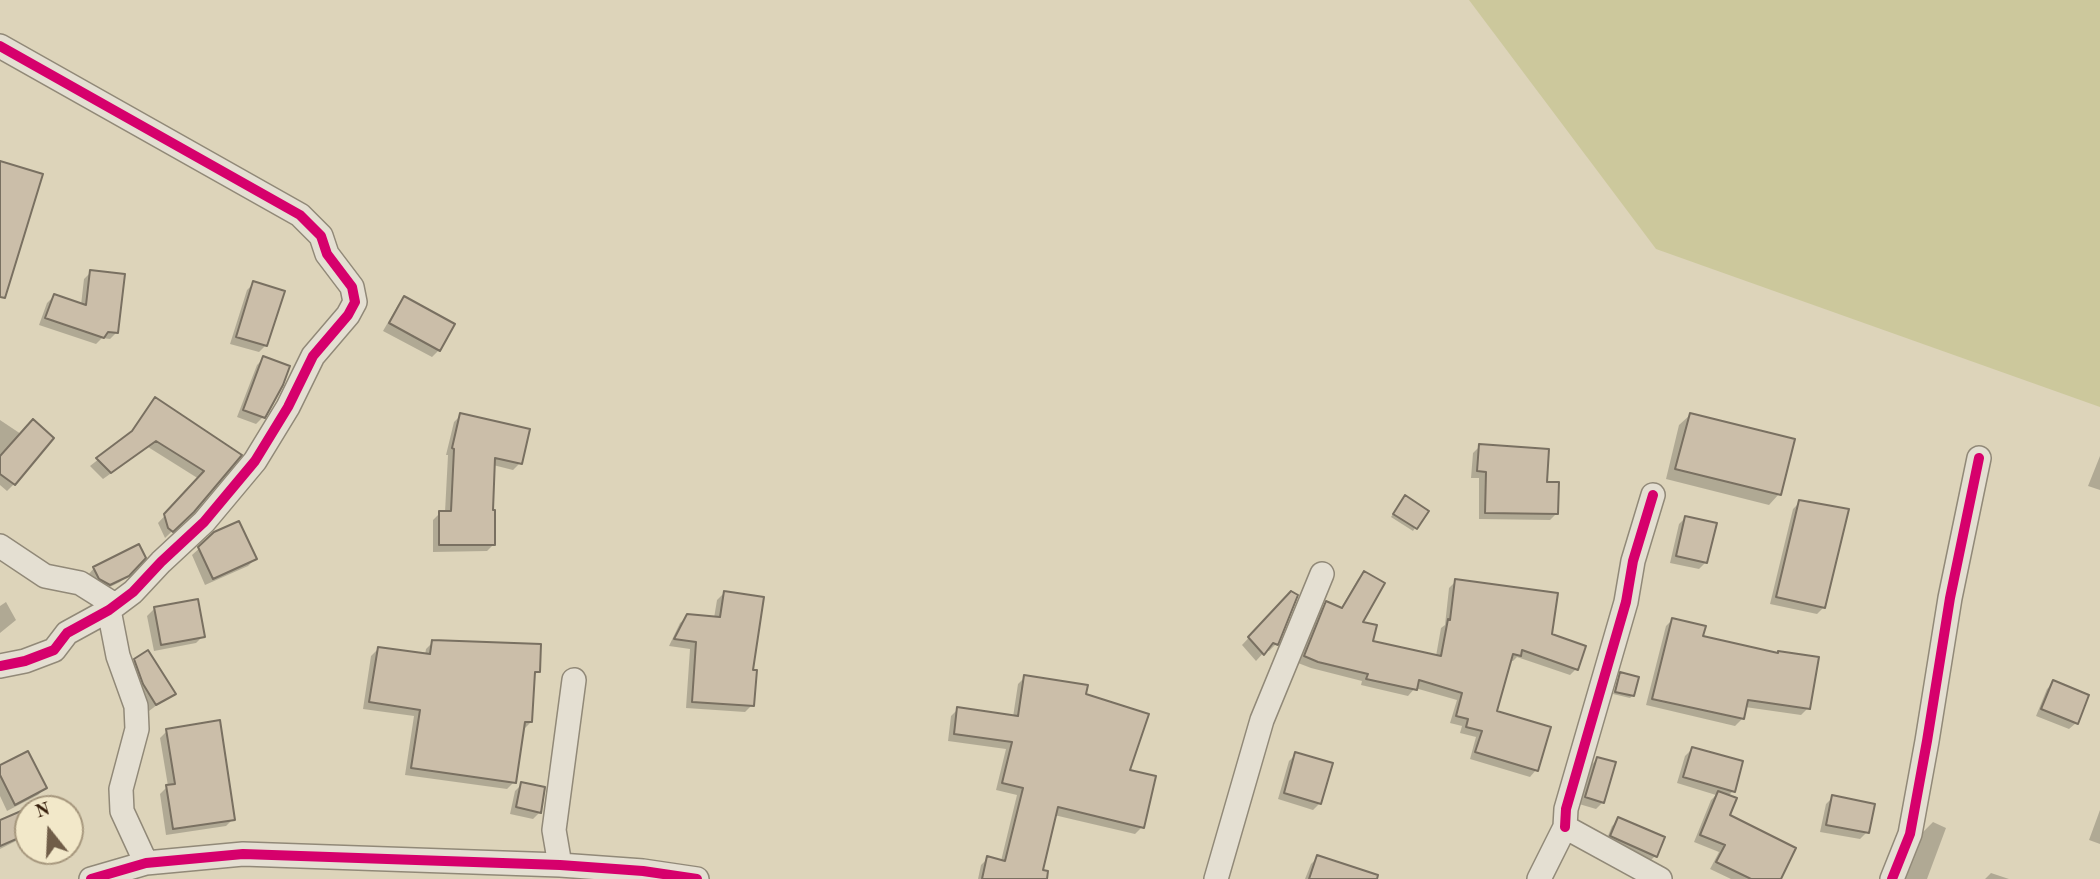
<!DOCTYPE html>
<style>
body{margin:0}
#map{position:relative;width:2100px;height:879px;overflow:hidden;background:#ddd4ba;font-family:"Old Standard TT",serif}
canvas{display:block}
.north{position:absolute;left:14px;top:795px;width:70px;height:70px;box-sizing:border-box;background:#f2e8c9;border:2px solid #a6977d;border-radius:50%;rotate:342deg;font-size:19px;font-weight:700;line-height:28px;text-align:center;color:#351d0a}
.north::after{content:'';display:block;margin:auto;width:24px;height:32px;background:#705d48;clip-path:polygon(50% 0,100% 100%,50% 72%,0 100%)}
</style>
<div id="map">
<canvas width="2100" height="879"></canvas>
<div class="north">N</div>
</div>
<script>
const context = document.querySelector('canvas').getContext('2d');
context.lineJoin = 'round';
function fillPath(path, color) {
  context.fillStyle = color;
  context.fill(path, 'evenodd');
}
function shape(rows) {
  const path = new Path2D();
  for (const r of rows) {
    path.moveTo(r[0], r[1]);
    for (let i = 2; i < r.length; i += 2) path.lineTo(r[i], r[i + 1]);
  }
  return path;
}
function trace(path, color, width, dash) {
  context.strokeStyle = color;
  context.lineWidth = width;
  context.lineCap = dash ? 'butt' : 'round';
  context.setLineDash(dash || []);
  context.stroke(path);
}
const green = shape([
 [1469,0,2100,0,2100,407,1656,249]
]);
const shadow = shape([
 [91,272,117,332,110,339,102,338,96,344,39,325,47,303,54,296,81,305,84,279],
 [254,283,266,345,259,352,230,344,247,290],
 [405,298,439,350,432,357,383,331,398,305],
 [264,358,263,417,256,424,237,417,257,365],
 [155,400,239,455,193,511,165,538,158,523,199,479,148,447,103,479,90,466,128,436],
 [461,415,520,463,513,470,493,465,491,512,494,544,487,551,433,552,433,520,440,513,445,512,448,455,446,455,454,422],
 [1690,415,1779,494,1769,505,1666,479,1679,425],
 [0,420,21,434,14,484,7,491,0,485],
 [1480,446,1557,513,1550,520,1479,519,1479,478,1471,478,1473,453],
 [2100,456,2100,490,2088,486],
 [1402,500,1426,511,1413,531,1391,517],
 [1800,502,1824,607,1817,614,1770,604,1793,509],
 [1686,517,1706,562,1699,569,1670,563,1679,524],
 [215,534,255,559,248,566,205,585,192,555],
 [144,557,120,582,102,591,88,575,94,568],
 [1364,573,1361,623,1371,642,1436,656,1441,628,1445,625,1449,588,1456,581,1550,635,1576,669,1570,675,1517,657,1513,661,1510,661,1495,712,1536,770,1530,777,1470,759,1476,737,1460,733,1462,726,1450,723,1457,700,1415,688,1408,696,1361,685,1362,681,1311,668,1298,663,1320,610,1326,603,1340,610,1358,579],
 [724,593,751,671,752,705,745,712,686,708,690,649,669,646,680,623,688,616,714,618,717,600],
 [1291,593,1276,644,1269,651,1266,650,1256,661,1242,645],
 [6,602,16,620,0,633,0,606],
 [154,609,203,636,196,643,154,651,147,616],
 [1673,619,1701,638,1808,708,1801,715,1745,707,1742,719,1735,726,1646,705,1666,626],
 [433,642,538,671,533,677,531,722,524,729,514,782,507,789,405,775,414,716,363,709,371,656,378,649,425,655,426,649],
 [135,660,173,693,149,711,137,691,128,667],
 [1621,674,1633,695,1630,698,1613,694,1618,677],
 [1025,677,1084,695,1128,771,1142,827,1135,834,1054,815,1039,879,978,879,981,865,988,858,1001,861,1017,795,996,790,1006,749,948,741,951,716,958,709,1013,717,1018,684],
 [2054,682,2076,723,2069,729,2036,716,2047,689],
 [167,731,233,819,226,826,166,835,160,794,168,786,160,738],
 [1692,749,1733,791,1728,796,1728,816,1779,879,1731,879,1710,869,1719,852,1694,842,1711,800,1716,795,1677,783,1685,756],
 [1296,754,1320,803,1313,810,1278,799,1289,761],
 [1597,759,1603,802,1596,809,1579,804,1590,766],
 [0,767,45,788,38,795,7,811,0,796],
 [522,784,540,812,533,819,510,814,515,791],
 [1833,797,1867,832,1860,839,1820,832,1826,804],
 [2100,810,2100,844,2089,840],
 [28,818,28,835,0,849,0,822],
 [1619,820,1655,856,1648,863,1605,843,1612,826],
 [1933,822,1946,828,1927,879,1903,879,1923,832],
 [1318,857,1369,879,1305,879,1311,864],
 [1991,873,2009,879,1985,879]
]);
const building = shape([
 [0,161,43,174,5,298,0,297,0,161],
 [90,270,125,274,118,333,108,332,104,338,45,318,54,294,86,305,90,270],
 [253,281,285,291,267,346,236,337,253,281],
 [404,296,455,324,440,351,389,323,404,296],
 [263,356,290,366,283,385,265,418,243,410,263,356],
 [155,397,242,455,194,512,173,532,168,528,164,514,204,471,156,441,111,473,96,458,132,431,155,397],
 [460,413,530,429,522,464,495,458,493,510,495,510,495,545,439,545,439,511,451,511,454,449,452,448,460,413],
 [1690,413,1795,439,1781,495,1675,469,1690,413],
 [33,419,54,438,15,485,0,474,0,456,33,419],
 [1479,444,1549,449,1547,482,1559,482,1558,514,1485,513,1486,472,1477,471,1479,444],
 [1405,495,1429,511,1417,529,1393,514,1405,495],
 [1799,500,1849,509,1825,608,1776,597,1799,500],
 [1685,516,1717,523,1707,563,1676,556,1685,516],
 [239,521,257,559,213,579,198,547,214,532,239,521],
 [139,544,146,558,129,576,110,585,99,579,93,567,139,544],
 [1364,571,1385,583,1363,622,1377,625,1373,641,1441,656,1448,619,1450,620,1455,579,1558,593,1552,634,1586,646,1578,670,1522,650,1521,656,1513,654,1497,711,1551,727,1538,771,1475,752,1482,731,1466,727,1468,719,1456,716,1462,693,1419,680,1417,690,1366,679,1368,674,1318,662,1304,656,1326,601,1342,608,1364,571],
 [724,591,764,597,753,670,757,670,754,706,692,702,696,642,674,639,687,614,720,617,724,591],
 [1291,591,1298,595,1278,645,1273,643,1264,655,1248,637,1291,591],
 [198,599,205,637,161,645,154,607,198,599],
 [1672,618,1706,626,1703,636,1778,653,1778,651,1819,657,1810,709,1748,700,1744,719,1652,699,1672,618],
 [432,640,541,644,540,672,535,672,532,722,525,722,516,783,411,768,420,710,369,702,378,647,430,654,432,640],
 [148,650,176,694,156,705,143,684,134,659,148,650],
 [1620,672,1639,677,1634,696,1615,692,1620,672],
 [1024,675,1088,685,1086,694,1149,714,1130,770,1156,776,1144,828,1058,807,1043,870,1048,871,1047,879,982,879,987,856,1005,861,1023,788,1002,783,1012,742,954,734,957,707,1018,716,1024,675],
 [2053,680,2089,695,2078,724,2041,709,2053,680],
 [220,720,235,820,173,829,166,785,175,784,166,729,220,720],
 [1692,747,1743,761,1735,792,1683,777,1692,747],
 [28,751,47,788,15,805,0,775,0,765,28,751],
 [1295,752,1333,763,1321,804,1284,793,1295,752],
 [1597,757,1616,762,1604,803,1585,797,1597,757],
 [521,782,545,787,541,813,516,807,521,782],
 [1718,791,1737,798,1730,815,1796,848,1781,879,1751,879,1716,862,1725,845,1700,835,1718,791],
 [1832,795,1875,804,1869,833,1826,825,1832,795],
 [28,808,28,834,0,846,0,820,28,808],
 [1618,817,1665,837,1657,857,1610,836,1618,817],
 [1317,855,1378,875,1377,879,1309,879,1317,855]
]);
const minor = shape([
 [0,46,300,215,321,236,327,254,352,287,355,302,348,315,313,356,288,407,255,461,204,522,161,562,133,592,109,610,67,633,54,650,25,661,0,666],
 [0,546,45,576,80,583,115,605],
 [109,610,118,656,136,706,137,729,121,789,122,811,146,863],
 [1565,827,1566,809,1626,602,1633,561,1653,495],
 [560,865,554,830,574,680],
 [91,879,146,863,243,854,560,865,643,871,697,879],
 [1216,879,1262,720,1322,574],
 [1539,879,1565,827,1660,879],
 [1892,879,1910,834,1927,741,1950,598,1979,458]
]);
const cycleway = shape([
 [0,46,300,215,321,236,327,254,352,287,355,302,348,315,313,356,288,407,255,461,204,522,161,562,133,592,109,610,67,633,54,650,25,661,0,666],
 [1565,827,1566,809,1626,602,1633,561,1653,495],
 [91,879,146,863,243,854,560,865,643,871,697,879],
 [1892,879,1910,834,1927,741,1950,598,1979,458]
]);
fillPath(green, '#ccc89c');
fillPath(shadow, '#0003');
fillPath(building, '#cbbea9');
trace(building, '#797061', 2);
trace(minor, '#918978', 26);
trace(minor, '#e4dfd2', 23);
trace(cycleway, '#d6006c', 10);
</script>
